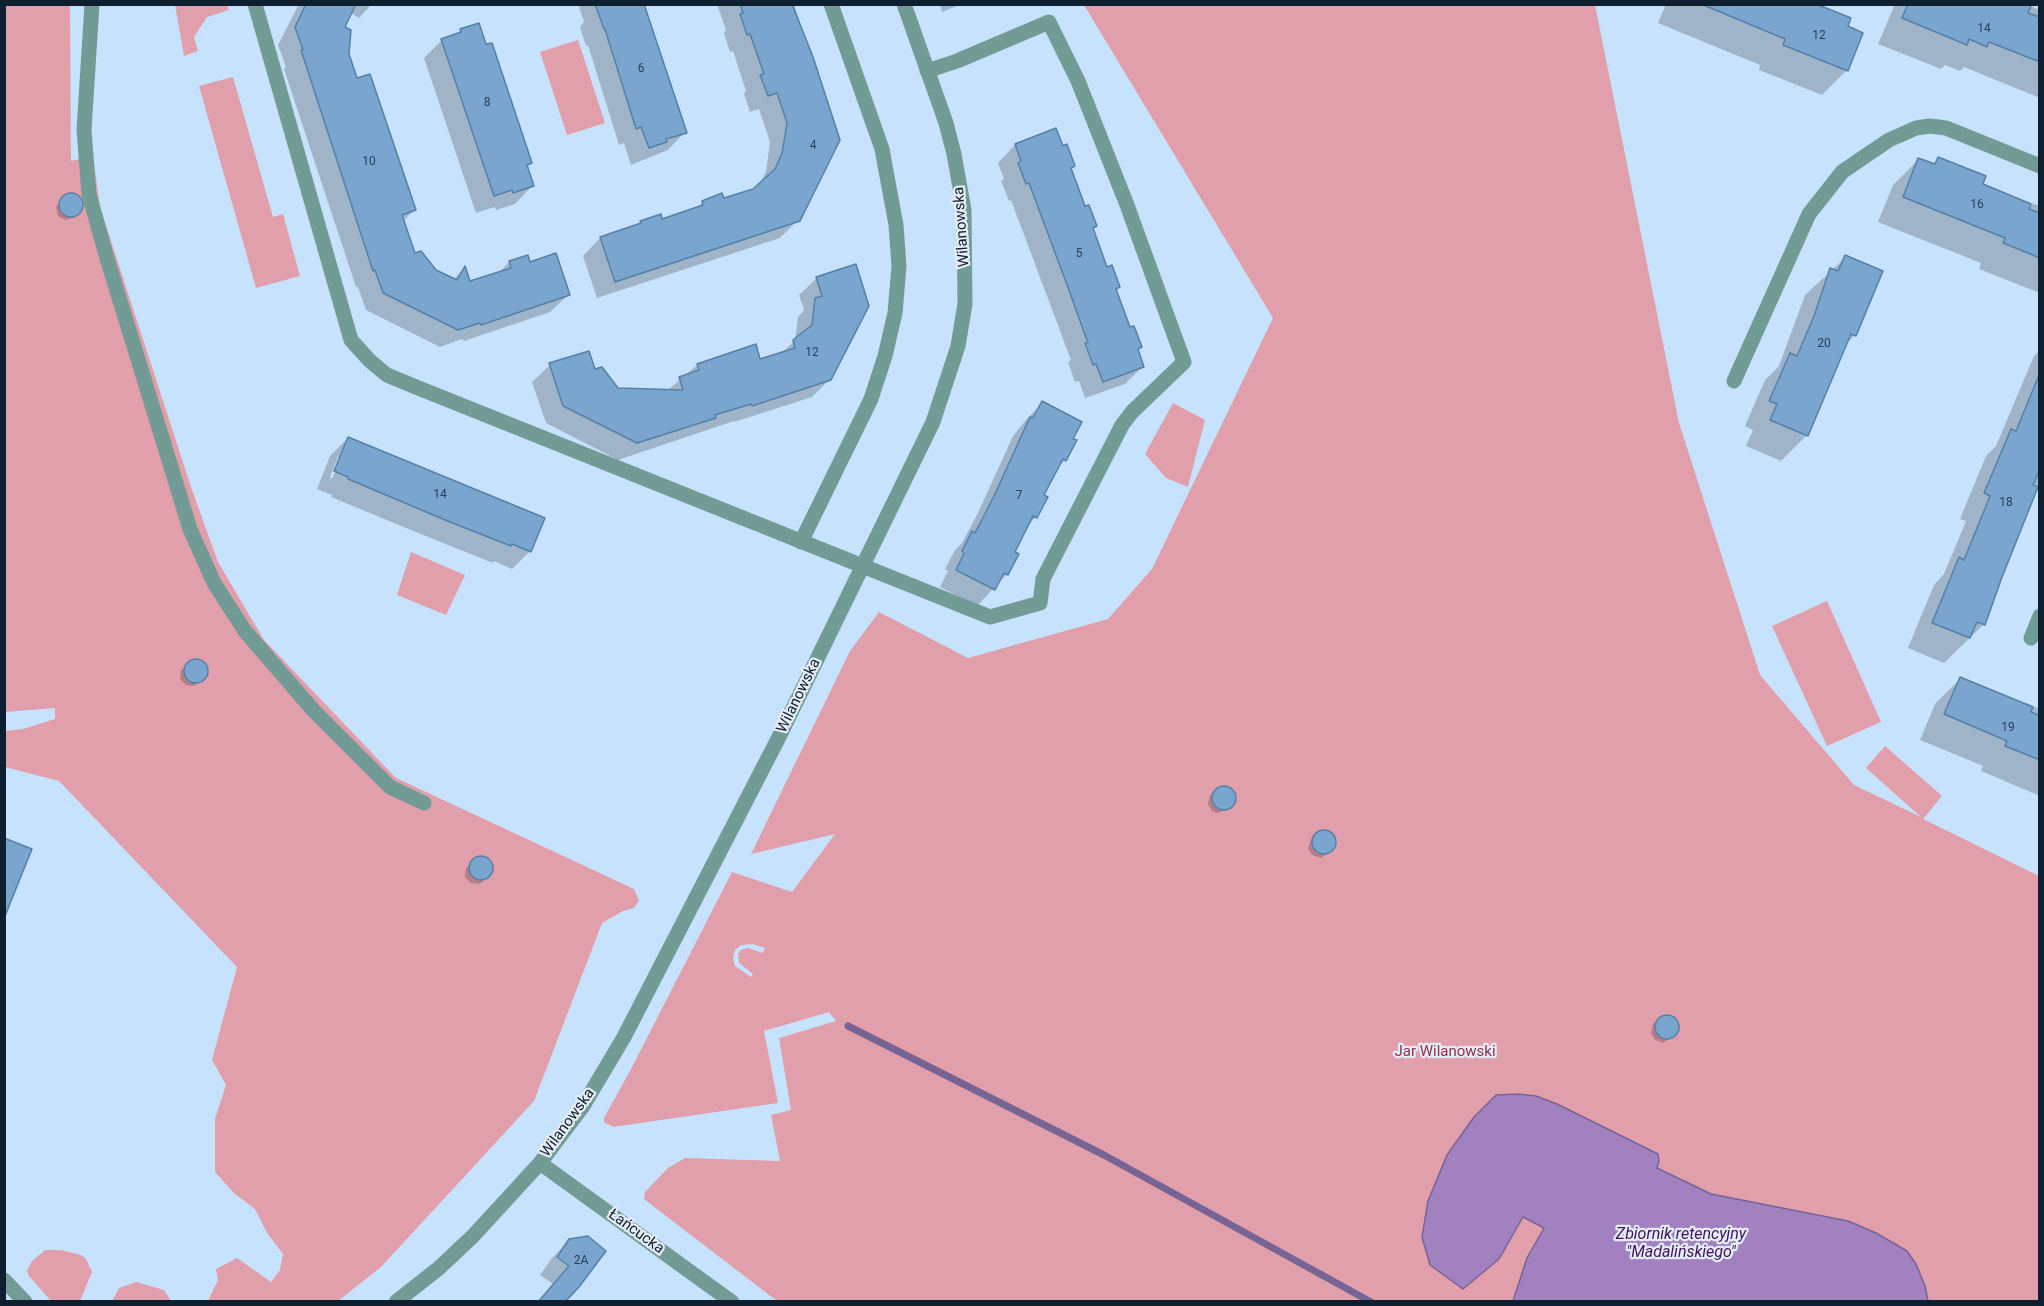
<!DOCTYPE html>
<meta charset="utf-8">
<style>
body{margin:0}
#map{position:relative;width:2044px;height:1306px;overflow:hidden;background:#c7e2fc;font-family:Roboto,sans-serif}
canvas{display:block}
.frame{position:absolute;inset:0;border:6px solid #0e1f2f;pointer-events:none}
</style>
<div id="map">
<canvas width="2044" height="1306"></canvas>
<div class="frame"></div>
</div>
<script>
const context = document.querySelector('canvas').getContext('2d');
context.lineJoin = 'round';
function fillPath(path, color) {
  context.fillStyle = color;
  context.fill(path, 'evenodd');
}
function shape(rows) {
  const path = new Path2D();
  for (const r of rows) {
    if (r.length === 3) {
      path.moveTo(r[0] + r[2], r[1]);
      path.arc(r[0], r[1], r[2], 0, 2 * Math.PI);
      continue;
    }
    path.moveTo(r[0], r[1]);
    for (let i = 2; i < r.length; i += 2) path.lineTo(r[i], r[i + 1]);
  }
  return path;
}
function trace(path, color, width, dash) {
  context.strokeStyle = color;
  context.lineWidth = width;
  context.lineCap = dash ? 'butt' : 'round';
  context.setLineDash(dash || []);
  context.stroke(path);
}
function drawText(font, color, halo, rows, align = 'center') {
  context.font = font + ' Roboto,sans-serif';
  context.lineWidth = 4.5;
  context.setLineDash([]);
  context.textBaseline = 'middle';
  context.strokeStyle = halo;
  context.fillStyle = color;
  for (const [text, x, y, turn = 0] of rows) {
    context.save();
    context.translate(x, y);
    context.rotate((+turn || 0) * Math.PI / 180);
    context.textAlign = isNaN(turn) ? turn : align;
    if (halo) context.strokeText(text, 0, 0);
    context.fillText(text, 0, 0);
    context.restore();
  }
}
const green = shape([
 [5,5,70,5,71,161,93,156,100,207,192,490,218,562,264,640,396,778,634,889,639,901,634,908,623,911,602,923,534,1101,381,1267,338,1301,208,1301,218,1280,216,1269,237,1258,271,1282,280,1270,283,1254,267,1233,255,1209,234,1193,215,1172,215,1119,226,1085,212,1060,237,967,59,781,5,767,4,731,23,729,55,719,55,708,5,712],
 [175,5,227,5,229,10,207,17,194,37,198,51,184,56],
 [1084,5,1595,5,1679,423,1760,675,1854,785,1921,817,1866,768,1885,746,1942,796,1923,819,2039,876,2039,1301,777,1301,644,1199,645,1192,668,1168,685,1158,780,1161,771,1115,791,1110,779,1038,836,1021,829,1012,764,1031,778,1103,613,1127,604,1122,604,1118,631,1069,732,872,792,892,835,834,751,854,850,651,879,612,968,658,1108,619,1152,569,1273,318],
 [753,944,765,948,763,953,748,948,741,950,738,954,739,963,753,974,751,977,735,966,733,958,735,950,741,945],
 [578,40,605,123,567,135,540,52],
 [233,77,273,217,283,214,300,276,256,288,199,86],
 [1173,403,1205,420,1188,487,1166,478,1145,454],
 [411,552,465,575,446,615,397,595],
 [1827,601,1881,722,1827,746,1772,626],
 [45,1250,61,1250,81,1255,86,1259,92,1272,80,1301,51,1301,29,1276,27,1271,32,1261],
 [136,1282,164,1290,171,1301,112,1301,119,1288]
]);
const water = shape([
 [1517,1094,1536,1096,1557,1104,1658,1154,1659,1161,1657,1168,1711,1194,1848,1221,1876,1233,1907,1251,1916,1264,1925,1286,1928,1301,1513,1301,1527,1258,1544,1228,1523,1217,1499,1259,1463,1289,1430,1265,1422,1237,1428,1201,1447,1155,1474,1117,1496,1095,1517,1094]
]);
const shadow = shape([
 [299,4,372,4,359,18,351,13,343,27,347,54,356,80,414,210,402,222,414,255,435,271,453,280,464,268,470,283,498,274,509,262,529,263,568,295,550,312,464,341,462,339,440,347,366,310,358,287,356,287,284,69,286,67,278,45],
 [578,4,643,4,685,132,668,150,631,165,624,143,619,145,588,45,586,46,580,27,584,22],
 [717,4,794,4,838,140,798,220,780,238,597,298,583,256,600,238,637,226,641,222,661,221,695,209,703,202,723,200,753,190,759,185,766,172,770,142,759,109,750,112,744,94,746,91,733,51,730,52,724,33,726,30],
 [940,4,962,4,942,12],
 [1666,4,1809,4,1846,27,1847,70,1822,95,1759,70,1760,65,1658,23],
 [1895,4,1996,4,2017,10,2022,4,2026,4,2040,10,2040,98,1964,67,1960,71,1945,65,1941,69,1878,44],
 [461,30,530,163,526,167,532,186,515,204,496,210,495,207,476,213,424,58,442,40,456,36],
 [1055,130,1062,148,1073,166,1070,169,1143,366,1125,384,1085,398,1079,381,1075,382,1068,362,1071,360,1011,200,1009,201,1001,181,1004,179,998,163,1015,145],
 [1919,159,1932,165,1938,159,1981,185,2040,206,2040,293,1979,269,1981,263,1878,222,1893,185],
 [73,193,78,196,81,209,74,218,65,220,58,216,56,207,65,195],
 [1846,257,1855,335,1845,345,1807,435,1781,461,1746,446,1753,430,1745,426,1765,380,1779,366,1805,295],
 [855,266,830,379,812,397,734,422,734,421,618,460,546,423,532,382,550,365,594,371,617,389,667,391,697,365,759,361,781,354,795,340,798,317,804,310,799,295,817,278],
 [2040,350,2040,483,1984,624,1944,663,1908,648,1934,585,1944,574,1966,521,1960,519,1986,456,1996,446,2034,356],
 [1042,403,1071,439,1065,460,1055,470,1042,496,1036,517,1026,527,1013,553,1007,574,977,606,940,587,948,571,945,569,955,550,962,543,977,515,1013,436,1025,421],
 [348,438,530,551,512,569,494,561,493,563,433,539,331,497,332,495,317,489,330,456],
 [338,457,341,457,332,479,330,477],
 [193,660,201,661,207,668,206,676,194,686,186,685,180,679,181,670],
 [1961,678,2024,705,2026,703,2040,709,2040,796,1981,771,1983,766,1920,740,1935,704],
 [1223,787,1231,789,1235,797,1232,807,1218,813,1212,811,1208,804,1210,795],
 [1323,831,1331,833,1336,840,1333,849,1321,858,1312,855,1308,848,1311,839],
 [477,858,485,858,491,865,491,873,480,884,471,883,465,877,466,868],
 [1666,1015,1674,1018,1678,1025,1676,1034,1663,1043,1655,1040,1651,1033,1653,1024],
 [570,1240,604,1251,566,1302,535,1302,540,1299,553,1284,540,1275,552,1258]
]);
const stream = shape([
 [848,1026,1104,1155,1371,1302]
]);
const building = shape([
 [306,4,356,4,345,27,351,30,349,54,357,78,370,74,416,210,402,215,415,253,421,251,436,270,457,280,465,266,470,281,511,268,509,261,528,255,530,262,556,253,570,295,481,325,480,323,458,330,383,293,375,270,373,271,301,50,303,50,295,27,306,4],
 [595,4,644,4,687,133,666,139,667,142,649,148,641,127,636,129,605,29,604,29,595,4],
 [740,4,792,4,813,57,840,140,800,221,615,282,600,237,641,223,640,221,661,214,662,219,703,205,702,201,722,193,724,198,753,189,775,169,782,153,787,123,777,93,768,96,760,75,764,74,750,34,747,35,740,14,743,13,740,4],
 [1701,4,1816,4,1851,18,1848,26,1863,33,1848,71,1783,45,1785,39,1701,4],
 [1908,4,2031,5,2028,13,2040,17,2040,62,1989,42,1987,47,1969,39,1967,45,1902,18,1908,4],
 [479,23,486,44,492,43,532,163,527,165,534,186,513,193,512,190,494,196,441,39,461,32,460,29,479,23],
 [1056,128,1063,146,1067,144,1075,166,1071,168,1085,206,1089,205,1097,226,1093,228,1107,267,1112,265,1120,287,1116,289,1130,327,1134,326,1142,347,1138,349,1144,367,1103,382,1096,364,1093,365,1085,343,1088,343,1066,282,1029,183,1026,184,1018,163,1021,161,1015,144,1056,128],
 [1938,157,1986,176,1983,184,2031,204,2029,209,2040,213,2040,258,2003,243,2005,238,1903,197,1918,158,1935,164,1938,157],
 [71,205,12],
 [1845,255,1883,271,1856,336,1851,334,1808,436,1770,420,1777,404,1769,401,1790,353,1797,356,1814,316,1830,268,1838,271,1845,255],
 [856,264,869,306,831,380,752,406,751,404,715,415,716,418,637,443,563,406,549,363,589,351,595,369,602,367,618,388,683,390,679,377,699,370,697,364,756,344,760,359,795,348,793,340,812,325,815,298,822,296,816,277,856,264],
 [2039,375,2040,469,2033,485,2038,487,2002,577,1985,625,1977,622,1970,638,1932,623,1959,557,1964,560,1990,496,1984,493,2011,429,2016,431,2039,375],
 [1042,401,1082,422,1073,439,1077,440,1066,461,1063,459,1044,495,1048,497,1037,518,1033,516,1015,552,1019,554,1008,575,1004,573,995,590,956,570,964,553,962,551,972,531,975,533,994,496,1030,417,1033,418,1042,401],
 [348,437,545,518,531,552,512,544,511,546,450,522,348,479,348,477,334,471,348,437],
 [196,671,12],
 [1960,677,2033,707,2031,712,2040,716,2040,760,2005,746,2007,741,1944,714,1960,677],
 [1224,798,12],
 [1324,842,12],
 [4,838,32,849,5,916,4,916,4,838],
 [481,868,12],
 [1667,1027,12],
 [588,1236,606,1251,579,1287,565,1302,538,1302,569,1266,557,1257,569,1239,588,1236]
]);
const minor = shape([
 [92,4,84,130,89,194,106,255,190,529,214,583,245,631,313,710,390,787,424,803],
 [255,4,351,340,370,361,387,375,411,385,990,617,1040,603,1043,579,1122,425,1132,412,1184,362,1127,205,1078,81,1049,22,957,61,927,71],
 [1734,381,1809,214,1842,172,1855,163,1889,140,1916,128,1930,126,1946,128,2040,166],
 [801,542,871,399,885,356,895,313,899,266,896,225,882,149,831,4],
 [2031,638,2040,616],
 [540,1163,732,1302],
 [4,1280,25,1302],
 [396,1302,439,1268,473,1236,540,1163,583,1106,624,1037,780,735,933,422,958,346,965,304,964,210,954,154,946,123,904,4]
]);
const numberNames = [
 ["14",1984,29],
 ["12",1819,36],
 ["6",641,69],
 ["8",487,103],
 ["4",813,146],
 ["10",369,162],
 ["16",1977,205],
 ["5",1079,254],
 ["20",1824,344],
 ["12",812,353],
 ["14",440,495],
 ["7",1019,496],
 ["18",2006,503],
 ["19",2008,728],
 ["2A",581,1261]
];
const streetNames = [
 ["Wilanowska",962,227,-94],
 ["Wilanowska",799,696,-64],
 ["Wilanowska",568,1123,-54],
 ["Łańcucka",636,1232,36]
];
const parkNames = [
 ["Jar Wilanowski",1445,1052]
];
const waterNames = [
 ["Zbiornik retencyjny",1681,1235],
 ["\"Madalińskiego\"",1681,1253]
];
fillPath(green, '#e19eab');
fillPath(water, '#a281c1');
trace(water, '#766495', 1.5);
fillPath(shadow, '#0003');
trace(stream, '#766495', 7);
fillPath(building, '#7aa5ce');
trace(building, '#5580a6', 1.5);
trace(minor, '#739b96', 15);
drawText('12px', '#294057', null, numberNames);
drawText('15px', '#0e1f2f', '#e4edf5', streetNames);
drawText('15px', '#8e304a', '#e4edf5', parkNames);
drawText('italic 16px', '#401360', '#e4edf5', waterNames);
</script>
